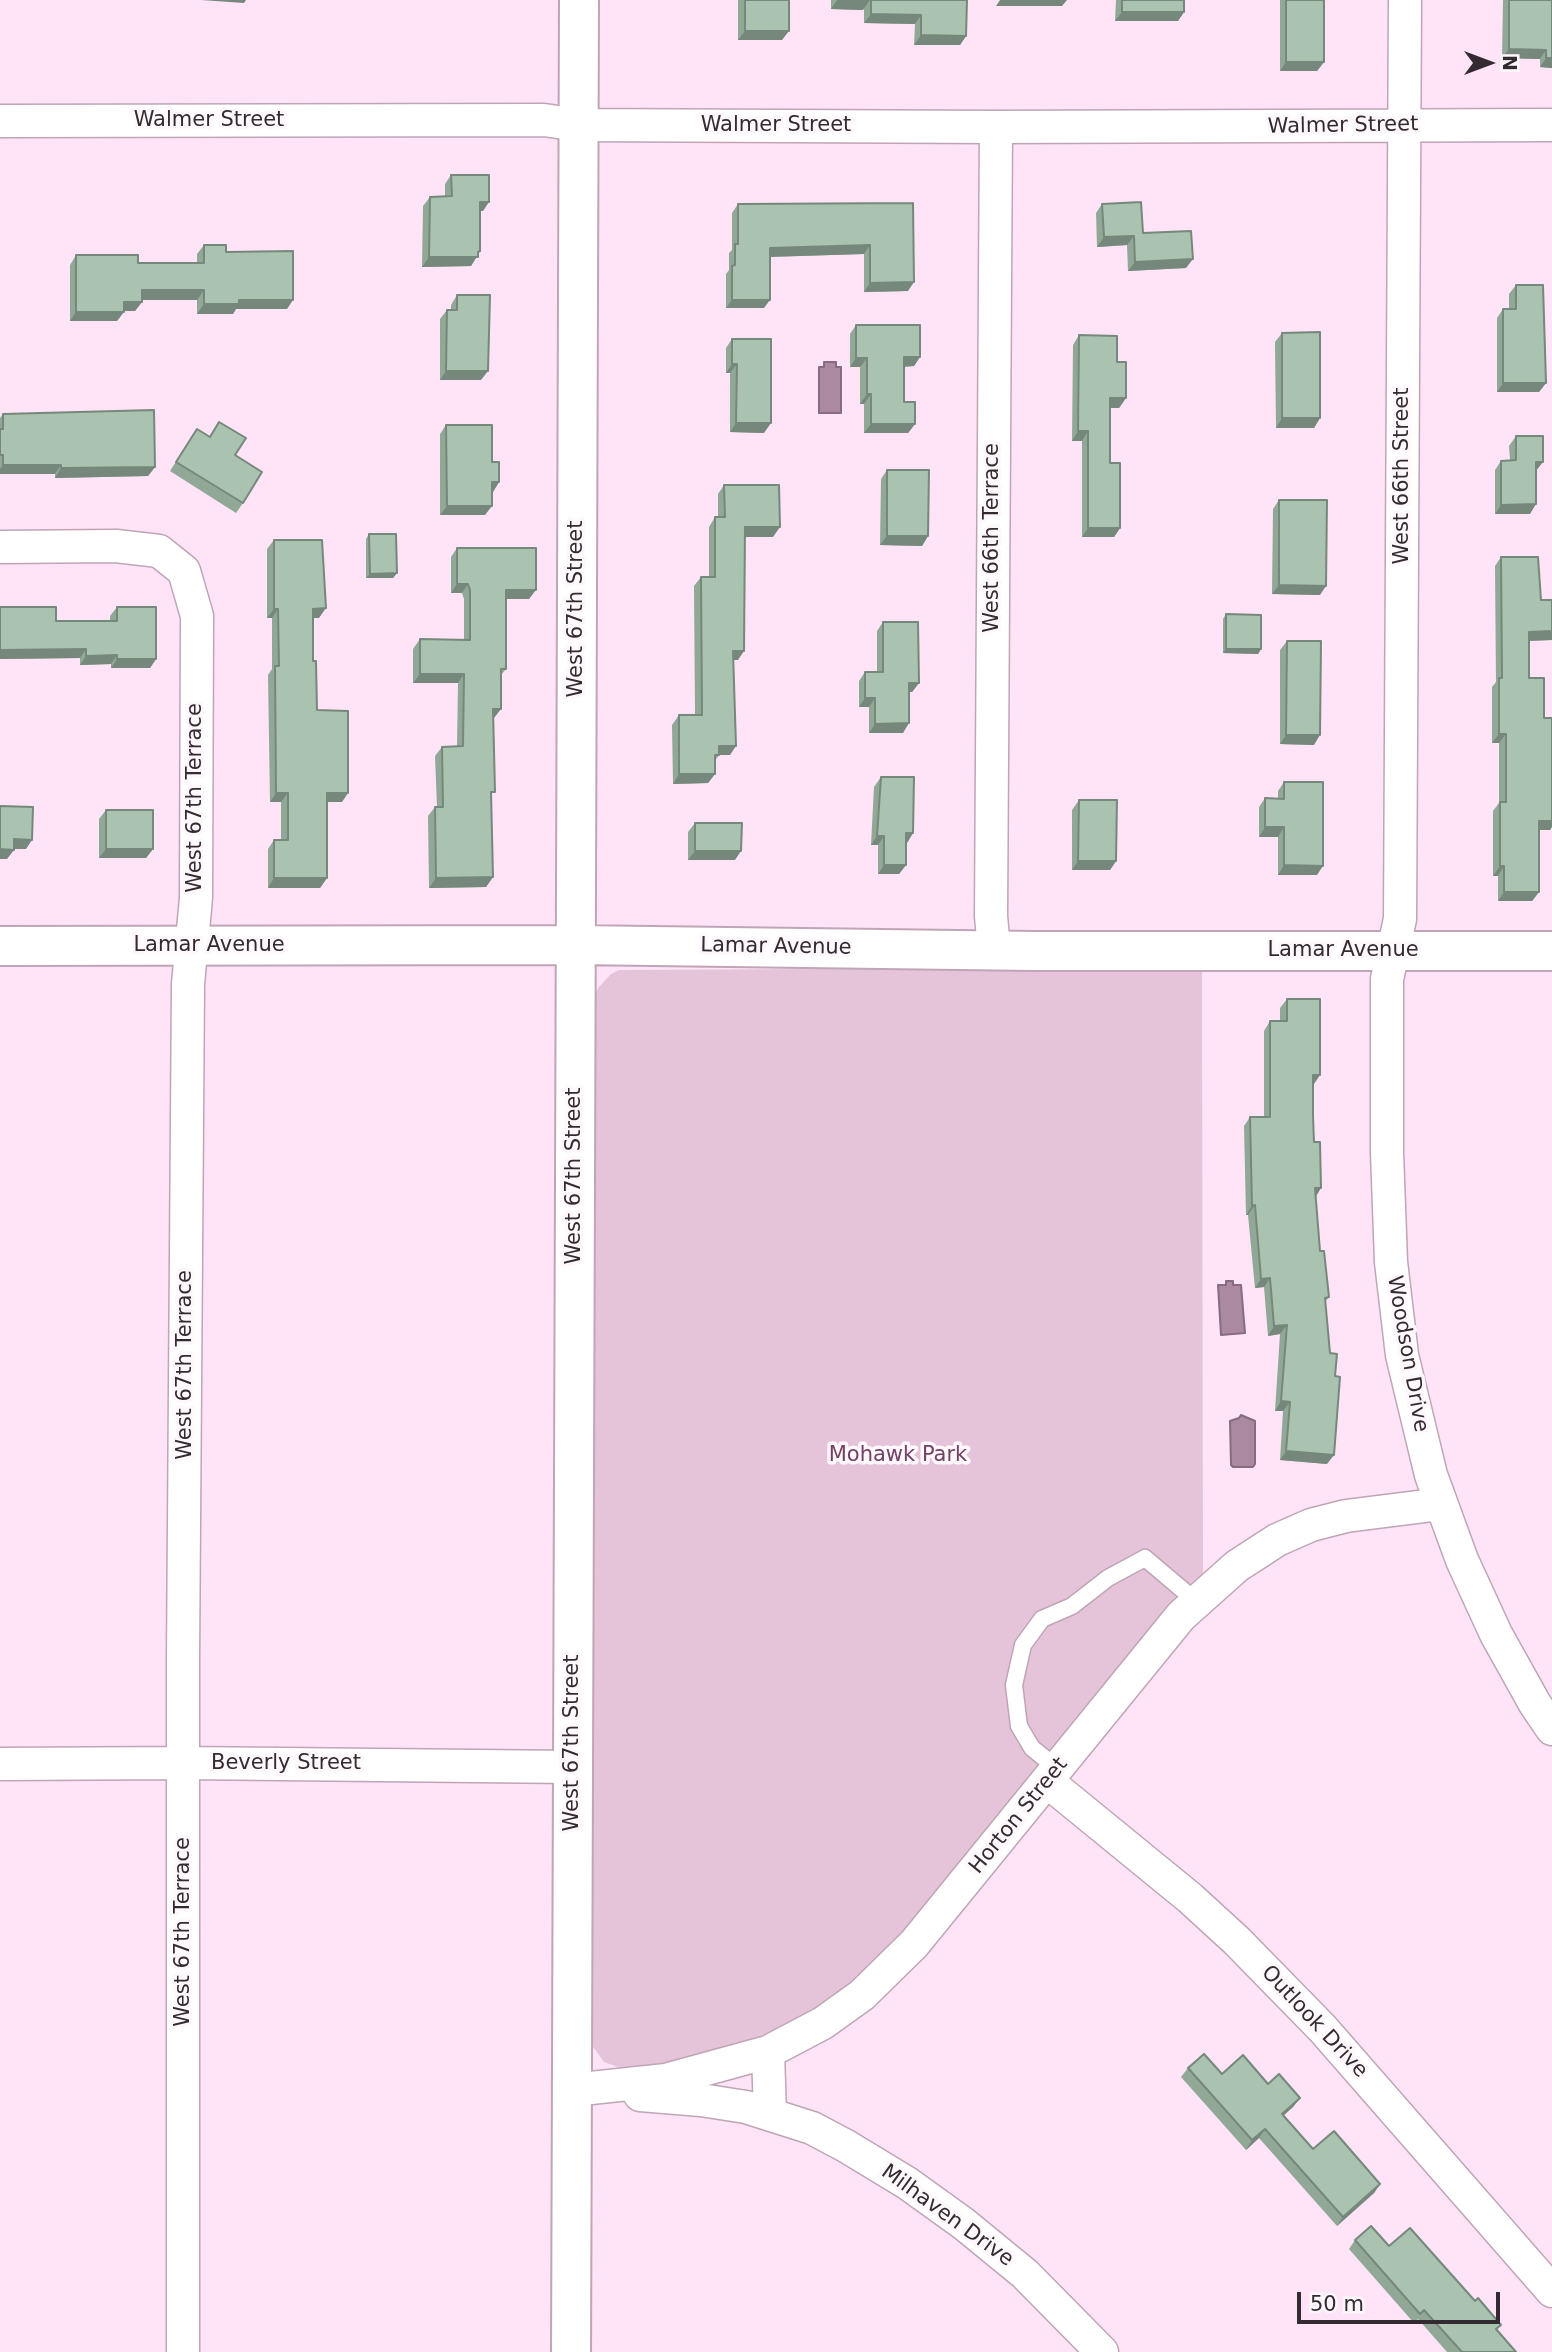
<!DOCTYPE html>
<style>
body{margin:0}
#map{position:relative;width:1552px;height:2352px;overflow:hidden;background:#ffe3f6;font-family:"DejaVu Sans",sans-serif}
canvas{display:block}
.north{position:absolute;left:1454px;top:28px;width:70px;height:70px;-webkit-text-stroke:5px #fef8fc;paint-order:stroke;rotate:90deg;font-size:19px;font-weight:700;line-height:28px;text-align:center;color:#342a31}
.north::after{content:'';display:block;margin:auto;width:24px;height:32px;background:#342a31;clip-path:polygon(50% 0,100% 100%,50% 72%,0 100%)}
.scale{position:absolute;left:1297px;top:2292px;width:203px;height:32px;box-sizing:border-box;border:4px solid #342a31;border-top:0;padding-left:9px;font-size:21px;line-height:24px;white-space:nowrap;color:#342a31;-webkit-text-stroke:5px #fef8fc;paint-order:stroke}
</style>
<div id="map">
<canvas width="1552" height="2352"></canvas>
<div class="north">N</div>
<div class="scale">50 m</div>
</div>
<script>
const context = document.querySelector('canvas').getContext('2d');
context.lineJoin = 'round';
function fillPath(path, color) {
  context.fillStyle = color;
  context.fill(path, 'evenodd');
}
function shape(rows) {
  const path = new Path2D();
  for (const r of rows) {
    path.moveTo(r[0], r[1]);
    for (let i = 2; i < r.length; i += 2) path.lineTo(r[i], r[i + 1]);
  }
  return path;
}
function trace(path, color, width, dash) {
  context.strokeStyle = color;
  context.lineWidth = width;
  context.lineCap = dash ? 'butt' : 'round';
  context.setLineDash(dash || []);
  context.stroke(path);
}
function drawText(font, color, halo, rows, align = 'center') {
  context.font = font + ' "DejaVu Sans",sans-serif';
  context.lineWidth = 7;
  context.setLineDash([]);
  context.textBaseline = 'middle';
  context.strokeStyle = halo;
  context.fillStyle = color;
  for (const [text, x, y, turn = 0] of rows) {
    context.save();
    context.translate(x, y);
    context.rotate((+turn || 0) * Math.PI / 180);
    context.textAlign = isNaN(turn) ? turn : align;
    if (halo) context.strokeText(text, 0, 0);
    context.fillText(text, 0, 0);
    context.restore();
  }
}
const green = shape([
 [1202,967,1203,1574,1180,1596,1080,1713,908,1930,864,1972,824,2005,770,2032,702,2059,634,2067,618,2067,604,2062,591,2044,595,1004,595,994,599,987,611,974,619,970]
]);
const water = shape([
 [824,362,836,362,836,367,841,367,841,413,819,413,819,367,824,367,824,362],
 [1226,1281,1233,1281,1233,1285,1241,1285,1245,1333,1221,1335,1218,1285,1226,1285,1226,1281],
 [1241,1415,1255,1421,1255,1464,1253,1467,1233,1467,1231,1465,1230,1421,1239,1418,1241,1415]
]);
const service = shape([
 [1058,1769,1032,1748,1019,1726,1014,1685,1023,1645,1042,1619,1072,1606,1108,1578,1145,1558,1197,1602]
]);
const minor = shape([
 [1405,0,1400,919,1387,979,1387,1152,1391,1262,1402,1355,1431,1475,1462,1560,1496,1634,1535,1704,1552,1729],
 [0,121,544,120,578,125,996,127,1552,125],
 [0,547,116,546,159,551,184,571,197,616,196,898,188,984,183,1658,183,2352],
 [994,949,991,916,996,127],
 [0,1764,184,1763,573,1767],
 [1048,1782,1190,1898,1237,1941,1323,2029,1552,2291],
 [768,2052,770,2114],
 [572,2090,666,2080,768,2052,823,2023,862,1995,914,1944,1181,1616,1237,1566,1277,1540,1311,1525,1346,1516,1441,1504],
 [640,2095,701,2100,746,2107,812,2128,846,2146,907,2183,964,2224,1025,2274,1102,2352]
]);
const tertiary = shape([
 [0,946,576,945,1034,951,1552,951],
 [571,2352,579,0]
]);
const wall = shape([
 [738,0,789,0,782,40,738,40],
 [831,0,967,0,966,36,960,45,914,45,915,24,864,23,864,8,863,10,831,9],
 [1116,0,1184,0,1184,12,1178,21,1115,21],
 [1280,0,1324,0,1324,62,1317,71,1280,71],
 [1503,0,1552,0,1552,68,1540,67,1540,59,1502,58],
 [451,175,483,211,480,211,478,255,471,266,422,267,423,206,430,197,445,196,445,184],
 [913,203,908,291,864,292,864,254,770,257,764,308,726,308,726,274,729,270,729,253,732,250,732,213,738,204],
 [1102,204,1143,233,1186,268,1128,271,1127,245,1097,247,1096,213],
 [204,245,226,252,287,309,236,309,233,314,197,314,197,300,142,300,142,302,135,311,124,311,117,321,70,321,70,265,76,255,138,263,197,263,197,254],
 [1516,285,1546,383,1539,392,1497,392,1497,318,1503,309,1509,309,1509,294],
 [457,295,481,380,440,380,440,319,447,310,451,310,451,305],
 [856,325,920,357,914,366,904,367,904,402,915,424,908,433,864,433,864,404,860,404,860,367,850,367,850,334],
 [1282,333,1320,418,1314,428,1276,428,1275,342],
 [1079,335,1117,362,1126,398,1119,408,1110,408,1110,463,1120,528,1114,537,1082,537,1082,441,1072,441,1073,345],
 [732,339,764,433,730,432,730,373,726,373,726,348],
 [3,414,155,467,148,476,55,478,55,474,0,474,0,418],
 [219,422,235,455,243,503,236,513,170,471,197,429,209,437],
 [446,425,492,462,499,482,493,492,492,492,485,515,440,515,440,434],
 [1516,436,1536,471,1530,514,1495,514,1495,470,1501,461,1510,460,1509,446],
 [887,470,928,536,922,546,880,545,881,479],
 [724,485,773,537,745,537,738,660,734,660,730,755,719,755,715,761,715,774,708,783,673,784,672,725,679,715,695,715,694,586,701,577,709,577,709,527,715,517,718,517,718,494],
 [1279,500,1320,595,1272,594,1273,509],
 [369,534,397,573,393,578,366,578,366,539],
 [274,540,319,618,313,618,313,661,317,710,342,802,327,802,327,878,320,888,268,888,268,849,274,840,281,840,281,802,270,802,268,675,272,669,272,618,267,618,267,549],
 [457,548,529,599,506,599,506,669,501,675,494,718,493,718,491,798,493,877,486,887,429,888,428,816,435,807,437,807,435,756,442,747,457,746,458,683,413,683,413,649,420,639,464,640,464,599,462,593,451,593,451,557],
 [1501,557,1541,600,1552,600,1552,640,1529,641,1529,678,1544,718,1550,830,1539,830,1539,892,1532,901,1498,901,1498,876,1493,876,1493,811,1499,803,1499,743,1492,743,1492,687,1496,682,1495,566],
 [0,607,56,621,110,621,110,616,117,607,156,659,150,668,111,668,111,664,80,665,80,658,0,659],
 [1226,614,1261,649,1258,654,1223,653,1223,619],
 [883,622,919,683,912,692,909,692,903,733,869,733,869,707,859,707,859,681,865,672,877,672,877,631],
 [1287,641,1314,745,1280,744,1280,650],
 [881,777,913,833,907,843,906,843,906,865,899,874,878,874,878,845,871,845,874,787],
 [1284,782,1317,875,1278,875,1278,837,1259,837,1259,807,1265,798,1278,798,1278,791],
 [1079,800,1116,861,1110,870,1072,870,1072,810],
 [106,810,153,849,146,858,99,858,99,819],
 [695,823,735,860,688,860,688,832],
 [1287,999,1314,1084,1313,1084,1313,1116,1314,1142,1321,1188,1315,1197,1320,1251,1329,1297,1325,1302,1327,1464,1280,1460,1283,1411,1275,1411,1280,1334,1268,1336,1264,1287,1255,1288,1248,1215,1246,1215,1244,1126,1250,1117,1264,1117,1264,1031,1270,1021,1280,1021,1280,1008],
 [1188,2068,1268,2084,1300,2098,1293,2107,1283,2116,1313,2149,1380,2184,1374,2193,1337,2226,1259,2138,1246,2150,1181,2077],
 [1355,2240,1389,2246,1497,2330,1516,2352,1447,2352,1418,2319,1414,2323,1349,2249]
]);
const shadedWall = shape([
 [201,0,246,0,244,3],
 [837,0,870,0,863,10,831,9],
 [1000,0,1067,0,1062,6,996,6],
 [1122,12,1184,12,1178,21,1115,21],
 [871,14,921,15,915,24,864,23],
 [745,31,789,31,782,40,738,40],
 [921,35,966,36,960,45,914,45],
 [1509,49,1546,50,1540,59,1502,58],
 [1546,58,1552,58,1552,68,1540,67],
 [1286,62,1324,62,1317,71,1280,71],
 [480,202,489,202,483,211,474,211],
 [1134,236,1127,245,1097,247,1104,237],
 [870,245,864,254,764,257,770,248],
 [480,251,471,266,422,267,429,257],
 [1193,259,1186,268,1128,271,1135,262],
 [914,282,908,291,864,292,870,283],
 [142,290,204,290,197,300,135,300],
 [239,300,293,300,287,309,236,309,233,314,197,314,204,304],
 [732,300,770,300,764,308,726,308],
 [124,302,142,302,135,311,117,311],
 [76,312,124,312,117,321,70,321],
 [904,357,920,357,914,366,897,367],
 [856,358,867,358,860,367,850,367],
 [732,364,737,364,730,373,726,373],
 [446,371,488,371,481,380,440,380],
 [1503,383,1546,383,1539,392,1497,392],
 [867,394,871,394,864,404,860,404],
 [1110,398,1126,398,1119,408,1104,408],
 [1282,418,1320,418,1314,428,1276,428],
 [736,423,771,423,764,433,730,432],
 [871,424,915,424,908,433,864,433],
 [1078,431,1088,431,1082,441,1072,441],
 [1536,462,1543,462,1536,471],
 [3,465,61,465,55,474,0,474,0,469],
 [155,467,148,476,55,478,61,468],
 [492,482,499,482,493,492,485,492],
 [1536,504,1530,514,1495,514,1501,505],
 [447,506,492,506,485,515,440,515],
 [745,527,780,527,773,537,738,537],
 [1088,528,1120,528,1114,537,1082,537],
 [887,536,928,536,922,546,880,545],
 [397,573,393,578,366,578,370,574],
 [457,584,468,584,462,593,451,593],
 [1279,585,1326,586,1320,595,1272,594],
 [506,590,536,590,529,599,499,599],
 [326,608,319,618,306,618,313,609],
 [274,609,278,609,272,618,267,618],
 [1552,631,1552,640,1523,641,1529,632],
 [86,649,80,658,0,659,0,650],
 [1226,649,1261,649,1258,654,1223,653],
 [733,651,744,651,738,660,727,660],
 [117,655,111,664,80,665,86,656],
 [117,659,156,659,150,668,111,668],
 [420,674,464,674,458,683,413,683],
 [909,683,919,683,912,692,903,692],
 [865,698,875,698,869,707,859,707],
 [493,709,501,709,494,718,486,718],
 [909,723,903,733,869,733,875,724],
 [1499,734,1506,734,1499,743,1492,743],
 [1286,735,1320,735,1314,745,1280,744],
 [719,746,736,746,730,755,713,755],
 [679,774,715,774,708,783,673,784],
 [276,793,288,793,281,802,270,802],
 [327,793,348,793,342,802,320,802],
 [1539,821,1552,821,1552,827,1550,830,1532,830],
 [1265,827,1284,827,1278,837,1259,837],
 [906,833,913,833,907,843,899,843],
 [877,836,884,836,878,845,871,845],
 [14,839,32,840,26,849,8,849],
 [0,849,14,850,7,859,0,859],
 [106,849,153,849,146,858,99,858],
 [695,851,741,851,735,860,688,860],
 [1078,861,1116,861,1110,870,1072,870],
 [884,865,906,865,899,874,878,874],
 [1284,865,1323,866,1317,875,1278,875],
 [1500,866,1504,866,1498,876,1493,876],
 [493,877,486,887,429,888,436,878],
 [274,878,327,878,320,888,268,888],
 [1504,892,1539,892,1532,901,1498,901],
 [1313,1075,1320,1075,1314,1084,1306,1084],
 [1315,1188,1321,1188,1315,1198],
 [1255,1205,1248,1215,1246,1215,1252,1206],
 [1270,1278,1264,1287,1255,1288,1261,1279],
 [1287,1325,1280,1334,1268,1336,1274,1326],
 [1281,1401,1290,1402,1283,1411,1275,1411],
 [1286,1451,1334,1455,1327,1464,1280,1460],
 [1300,2098,1293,2107,1275,2123,1282,2114],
 [1265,2129,1259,2138,1246,2150,1252,2140],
 [1380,2184,1374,2193,1337,2226,1343,2217]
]);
const building = shape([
 [745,0,789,0,789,31,745,31,745,0],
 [871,0,967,0,966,36,921,35,921,15,871,14,871,0],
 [1122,0,1184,0,1184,12,1122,12,1122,0],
 [1286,0,1324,0,1324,62,1286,62,1286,0],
 [1509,0,1552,0,1552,58,1546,58,1546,50,1509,49,1509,0],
 [451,175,489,175,489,202,480,202,480,251,478,252,478,257,429,257,430,197,452,196,451,175],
 [1141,202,1143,233,1191,231,1193,259,1135,262,1134,236,1104,237,1102,204,1141,202],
 [913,203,914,282,870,283,870,245,770,248,770,300,732,300,732,266,735,265,735,244,738,244,738,204,913,203],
 [204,245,226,245,226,252,293,251,293,300,239,300,239,304,204,304,204,290,142,290,142,302,124,302,124,312,76,312,76,255,138,255,138,263,204,263,204,245],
 [1516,285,1543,285,1546,383,1503,383,1503,309,1516,309,1516,285],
 [457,295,490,295,488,371,446,371,447,310,457,310,457,295],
 [856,325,920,325,920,357,904,357,904,402,915,402,915,424,871,424,871,394,867,394,867,358,856,358,856,325],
 [1320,332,1320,418,1282,418,1282,333,1320,332],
 [1079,335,1117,336,1117,362,1126,362,1126,398,1110,398,1110,463,1120,463,1120,528,1088,528,1088,431,1078,431,1079,335],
 [732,339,771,339,771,423,736,423,737,364,732,364,732,339],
 [154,410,155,467,61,468,61,465,3,465,3,455,0,455,0,429,3,429,3,414,154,410],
 [219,422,246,438,235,455,262,472,243,503,176,462,197,429,210,437,219,422],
 [446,425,492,425,492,462,499,462,499,482,492,482,492,506,447,506,446,425],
 [1516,436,1543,436,1543,462,1536,462,1536,504,1501,505,1501,461,1516,460,1516,436],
 [887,470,929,470,928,536,887,536,887,470],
 [724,485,779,485,780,527,745,527,744,651,733,651,736,746,719,746,719,755,715,755,715,774,679,774,679,715,702,715,701,577,715,577,715,517,725,517,724,485],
 [1279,500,1327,500,1326,586,1279,585,1279,500],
 [369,534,396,534,397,573,370,574,369,534],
 [274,540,322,540,326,608,313,609,313,661,316,661,317,710,348,711,348,793,327,793,327,878,274,878,274,840,288,840,288,793,276,793,275,666,279,666,278,609,274,609,274,540],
 [457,548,536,548,536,590,506,590,506,669,501,669,501,709,493,709,495,792,491,792,493,877,436,878,435,807,443,807,442,747,463,746,464,674,420,674,420,639,470,640,470,590,468,584,457,584,457,548],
 [1501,557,1538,557,1541,600,1552,600,1552,631,1529,632,1529,678,1544,678,1544,718,1552,718,1552,821,1539,821,1539,892,1504,892,1504,866,1500,866,1500,802,1506,802,1506,734,1499,734,1499,678,1502,678,1501,557],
 [0,607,56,607,56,621,117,621,117,607,156,607,156,659,117,659,117,655,86,656,86,649,0,650,0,607],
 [1226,614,1261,615,1261,649,1226,649,1226,614],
 [883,622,918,622,919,683,909,683,909,723,875,724,875,698,865,698,865,672,883,672,883,622],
 [1287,641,1321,641,1320,735,1286,735,1287,641],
 [881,777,914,777,913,833,906,833,906,865,884,865,884,836,877,836,881,777],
 [1284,782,1323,782,1323,866,1284,865,1284,827,1265,827,1265,798,1284,799,1284,782],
 [1079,800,1117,800,1116,861,1078,861,1079,800],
 [0,806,33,807,32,840,14,839,14,850,0,849,0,806],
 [106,810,153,810,153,849,106,849,106,810],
 [695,823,742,823,741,851,695,851,695,823],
 [1287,999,1320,999,1320,1075,1313,1075,1313,1116,1314,1142,1320,1142,1321,1188,1315,1188,1320,1251,1324,1251,1329,1297,1325,1298,1330,1353,1337,1354,1335,1376,1340,1377,1334,1455,1286,1451,1290,1402,1281,1401,1287,1325,1274,1326,1270,1278,1261,1279,1255,1205,1252,1206,1250,1117,1270,1117,1270,1021,1287,1021,1287,999],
 [1204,2054,1222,2074,1243,2055,1268,2084,1279,2074,1300,2098,1282,2114,1313,2149,1334,2131,1380,2184,1343,2217,1265,2129,1252,2140,1188,2068,1204,2054],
 [1371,2226,1389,2246,1410,2228,1475,2301,1478,2298,1501,2325,1496,2329,1516,2352,1462,2352,1424,2310,1420,2314,1355,2240,1371,2226]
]);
const streetNames = [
 ["Walmer Street",209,121],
 ["Walmer Street",776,126],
 ["Walmer Street",1343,126,-1],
 ["West 66th Street",1403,476,-90],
 ["West 66th Terrace",993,538,-90],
 ["West 67th Street",577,609,-90],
 ["West 67th Terrace",196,798,-90],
 ["Lamar Avenue",209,946],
 ["Lamar Avenue",776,947,1],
 ["Lamar Avenue",1343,951],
 ["West 67th Street",575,1176,-90],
 ["Woodson Drive",1407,1354,80],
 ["West 67th Terrace",186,1365,-90],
 ["West 67th Street",573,1743,-90],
 ["Beverly Street",286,1764],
 ["Horton Street",1019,1816,-51],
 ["West 67th Terrace",184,1932,-90],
 ["Outlook Drive",1314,2022,47],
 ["Milhaven Drive",947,2216,36]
];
const parkNames = [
 ["Mohawk Park",898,1456]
];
fillPath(green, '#e5c4da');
fillPath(water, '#ab89a0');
trace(water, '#876c7f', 2);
trace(service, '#bfa5b6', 19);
trace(minor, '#bfa5b6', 35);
trace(tertiary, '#bfa5b6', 42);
trace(service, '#fff', 16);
trace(minor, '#fff', 32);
trace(tertiary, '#fff', 38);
fillPath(wall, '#91a897');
fillPath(shadedWall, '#76887b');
fillPath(building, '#a9c3b0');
trace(building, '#76887b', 2);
drawText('21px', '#342a31', '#fef8fc', streetNames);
drawText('21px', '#724264', '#fef8fc', parkNames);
</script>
